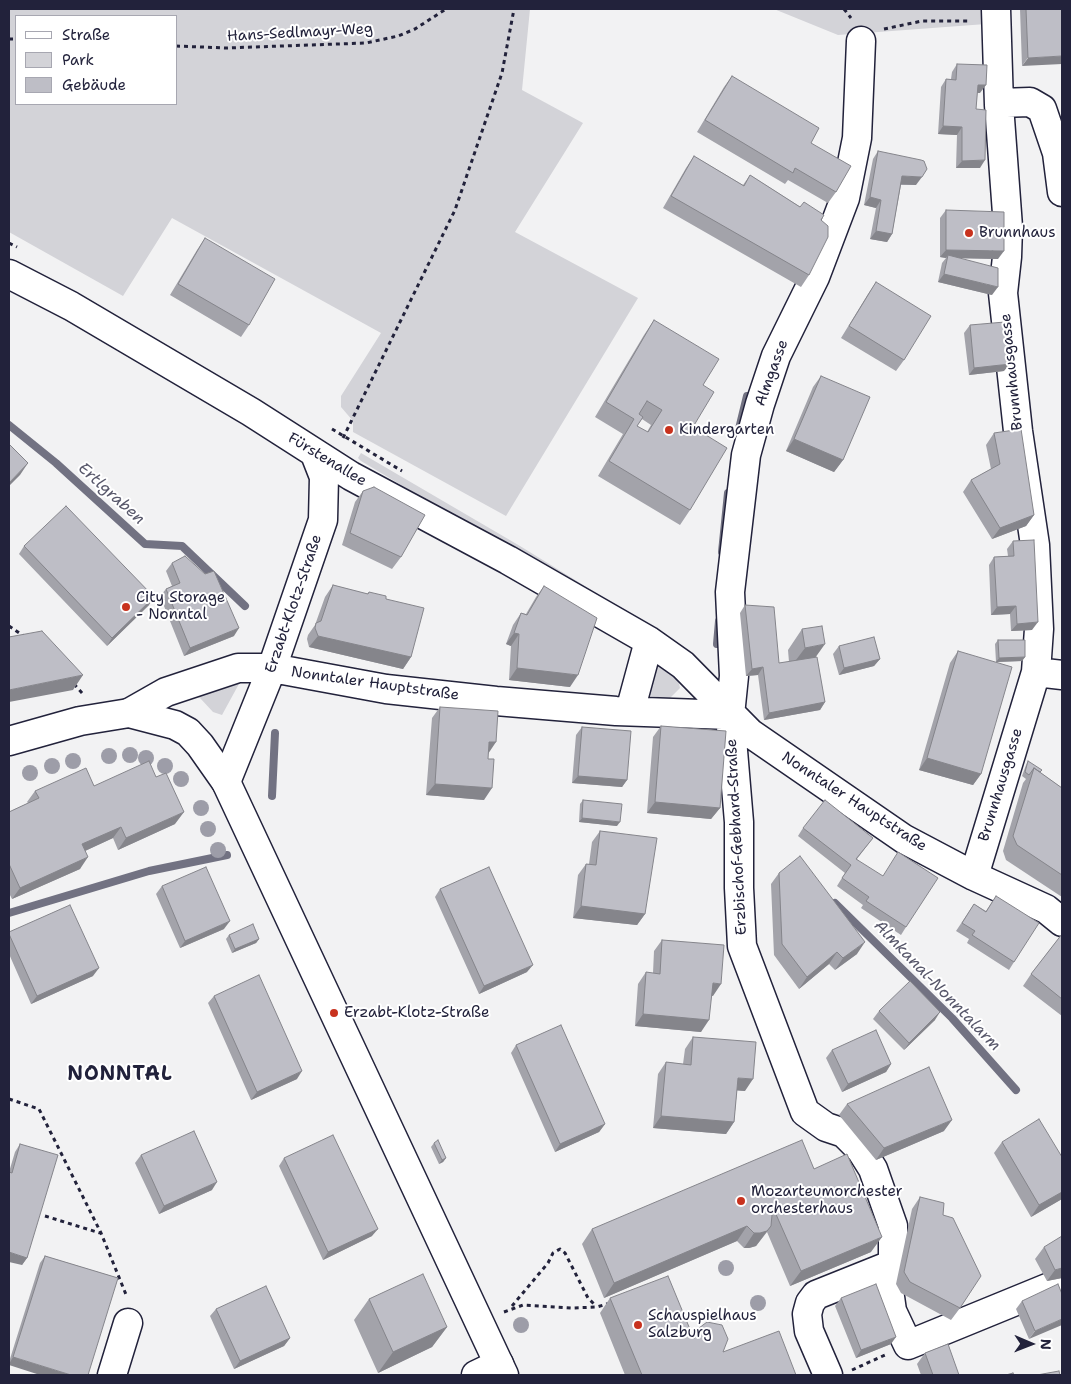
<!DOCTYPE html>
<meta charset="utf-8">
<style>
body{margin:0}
#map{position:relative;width:1071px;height:1384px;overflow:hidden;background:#f2f2f3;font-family:"Shantell Sans",sans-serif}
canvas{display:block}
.frame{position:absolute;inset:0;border:10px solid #22223b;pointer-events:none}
.legend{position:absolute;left:15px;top:15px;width:162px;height:90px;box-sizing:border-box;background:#fff;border:1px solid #a7a7b1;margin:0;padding:6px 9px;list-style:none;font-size:15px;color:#22223b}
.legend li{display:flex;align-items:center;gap:10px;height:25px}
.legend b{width:25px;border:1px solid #a7a7b1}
.north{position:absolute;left:1006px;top:1319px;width:50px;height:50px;-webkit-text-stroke:4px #fff;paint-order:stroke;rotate:91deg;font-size:14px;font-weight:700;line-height:20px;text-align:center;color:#22223b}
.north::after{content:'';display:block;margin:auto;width:18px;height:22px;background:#22223b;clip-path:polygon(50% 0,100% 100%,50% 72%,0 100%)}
</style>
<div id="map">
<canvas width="1071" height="1384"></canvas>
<div class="frame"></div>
<ul class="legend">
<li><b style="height:6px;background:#fff"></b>Straße</li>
<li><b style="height:14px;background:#d3d3d8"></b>Park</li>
<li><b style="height:14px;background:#bebec6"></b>Gebäude</li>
</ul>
<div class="north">N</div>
</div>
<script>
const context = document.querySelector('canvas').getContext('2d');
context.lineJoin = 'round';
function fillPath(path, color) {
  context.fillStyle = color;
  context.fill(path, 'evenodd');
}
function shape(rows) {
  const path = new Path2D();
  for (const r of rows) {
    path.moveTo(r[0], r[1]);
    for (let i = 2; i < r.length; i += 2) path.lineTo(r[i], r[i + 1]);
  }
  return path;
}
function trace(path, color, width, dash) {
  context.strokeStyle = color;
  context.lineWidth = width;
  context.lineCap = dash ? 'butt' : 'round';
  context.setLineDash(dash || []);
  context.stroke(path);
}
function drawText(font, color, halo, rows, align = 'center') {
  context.font = font + ' "Shantell Sans",sans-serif';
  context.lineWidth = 4;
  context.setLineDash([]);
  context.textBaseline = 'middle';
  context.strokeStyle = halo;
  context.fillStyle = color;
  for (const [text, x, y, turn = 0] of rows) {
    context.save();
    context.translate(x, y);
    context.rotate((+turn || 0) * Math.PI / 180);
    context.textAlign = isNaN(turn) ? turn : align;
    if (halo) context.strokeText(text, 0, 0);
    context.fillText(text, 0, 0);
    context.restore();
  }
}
const green = shape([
 [9,9,530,9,522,90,583,123,515,232,638,298,506,516,353,432,353,421,341,407,341,396,381,333,172,218,123,296,9,232],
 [16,16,176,16,176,104,16,104],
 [774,9,987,9,986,24,838,35],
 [361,453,520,546,640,620,639,627,361,461,358,458],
 [660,665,678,680,680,688,669,699,647,695,645,692,657,666],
 [240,682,222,715,213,712,200,698,191,693]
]);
const stream = shape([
 [9,425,56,463,145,544,182,546,245,606],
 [738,433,747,396],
 [722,552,728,493],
 [717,644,719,621],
 [272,796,275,733],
 [835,903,952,1018,1016,1090],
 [9,913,149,871,227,855]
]);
const path = shape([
 [844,9,851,18],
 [884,29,922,21,970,21],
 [9,39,16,39],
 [176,46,226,48,366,43,398,36,415,29,446,9],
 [9,243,17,247],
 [332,429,402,471],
 [343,438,455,210,502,73,514,9],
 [9,626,25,637],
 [74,684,83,694],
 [9,1099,39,1109,101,1233,127,1297],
 [45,1216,100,1233],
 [512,1306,548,1263,553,1253,560,1249,565,1253,588,1298,596,1306],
 [504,1312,523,1305,572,1308,597,1307,610,1303],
 [852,1370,885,1355]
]);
const minor = shape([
 [861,41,857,138,845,198,815,277,776,356,760,404,746,455,730,592,734,676,730,715,739,822,739,888,742,946,805,1112,826,1127,844,1133,861,1150,873,1169,893,1226,893,1256,889,1290,892,1311,908,1345,1062,1282],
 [999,103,1030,102,1042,109,1057,153,1062,192],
 [9,274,71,306,251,412,351,476,508,560,649,641,683,665,750,733,904,839,974,876,1046,909,1062,922],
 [1036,672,1062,675],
 [630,711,649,641],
 [129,713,166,692,238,668,272,668,386,689,496,701,616,711,730,715],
 [226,782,272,668,323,520,324,477,315,454],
 [974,876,1036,672,1039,629,1035,545,1018,431,1003,293,1007,257,1008,227,999,105,996,9],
 [112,1375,128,1323],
 [476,1375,499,1364],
 [828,1375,809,1331,807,1314,810,1303,816,1295,891,1265]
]);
const major = shape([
 [9,741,80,721,129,713,175,725,188,732,200,745,226,782,504,1375]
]);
const trees = [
 [130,755],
 [109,756],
 [146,758],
 [73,761],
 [52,766],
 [165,766],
 [30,773],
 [181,779],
 [201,808],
 [208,829],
 [218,850],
 [726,1268],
 [758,1303],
 [521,1325]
];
const wall = shape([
 [1020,9,1062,9,1022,66],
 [957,64,980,93,977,93,976,109,980,168,956,168,957,135,938,134,941,87,946,79,951,79,952,72],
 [732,76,811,143,836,192,828,203,788,180,785,184,697,132,724,87],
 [1062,109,1062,123,1061,111],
 [878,151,916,185,901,185,892,234,887,242,870,239,876,208,864,205,873,159],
 [694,156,743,185,750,175,821,220,809,275,801,287,663,208,686,168],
 [946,210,998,259,958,258,992,295,938,282,942,263,946,258,940,257,940,218],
 [205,238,249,325,241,337,170,295,197,250],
 [876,282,904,360,896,371,841,338,868,294],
 [654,320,703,385,693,427,690,510,680,525,598,476,623,434,595,417,644,335],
 [642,419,651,425,647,432,637,426],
 [970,325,1004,371,969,375,964,333],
 [821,376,843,460,834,472,786,451,813,387],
 [994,433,1034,515,1026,526,992,539,963,492,971,480,991,469,986,445],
 [363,491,401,557,392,569,342,545,355,502],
 [1013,541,1032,630,1011,631,1010,614,991,615,989,565,994,557,1008,556,1007,549],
 [24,546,149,605,107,646,19,554],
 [172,563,234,636,184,656,160,596,166,589,172,586,166,571],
 [333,585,367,594,369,592,386,599,411,657,403,669,309,647,307,639,308,635,315,625,325,597],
 [544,586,570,687,509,680,511,646,506,644,513,625,521,613,526,614,536,597],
 [745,605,779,663,789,662,788,650,802,629,816,657,825,702,820,710,764,720,758,675,746,676,740,613],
 [998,640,1025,657,1022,661,996,662,995,644],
 [839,646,880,659,874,666,839,675,833,654],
 [958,651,981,774,973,785,919,770,950,663],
 [440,707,488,754,484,800,426,795,432,718],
 [661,726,720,808,711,819,647,813,653,737],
 [582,727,627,780,622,787,572,783,576,735],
 [1028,761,1041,773,1062,788,1062,897,1006,860,1003,851,1023,783,1026,779,1022,776,1026,765],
 [94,786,175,824,118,850,113,838,85,851,80,869,12,899,9,893,9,812,28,803,27,802,35,791],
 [583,800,617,826,579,822,580,804],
 [803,828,873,838,857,859,906,927,901,935,861,908,863,905,837,886,845,873,798,836],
 [600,831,645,914,637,925,573,918,578,875,586,864,589,864,592,842],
 [779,873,857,954,835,970,829,964,799,989,774,955,771,884],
 [162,886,224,929,180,948,156,894],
 [440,889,527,972,479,994,435,897],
 [996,896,1014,962,1009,970,967,943,969,939,956,931,974,904,986,911],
 [9,932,93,976,31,1004,9,954],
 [1062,934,1062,1016,1023,986,1031,974],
 [229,935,259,939,256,943,232,953,226,939],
 [662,940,713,996,712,995,701,1032,635,1026,638,984,646,972,653,973,654,951],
 [214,996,297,1079,251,1100,208,1003],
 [879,1011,935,1020,904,1050,873,1019],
 [693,1037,745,1091,737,1090,734,1122,726,1134,653,1128,658,1074,666,1062,683,1064,685,1049],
 [516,1045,605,1124,599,1132,555,1152,511,1053],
 [832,1050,891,1064,886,1072,842,1092,826,1058],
 [847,1104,944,1131,876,1160,839,1115],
 [1002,1142,1062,1157,1062,1199,1031,1217,994,1153],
 [434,1143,446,1158,443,1162,439,1164,431,1147],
 [20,1144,27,1258,22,1265,9,1172,15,1152],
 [141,1155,212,1190,159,1214,135,1163],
 [284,1158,372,1236,323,1260,279,1166],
 [814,1169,871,1252,790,1286,767,1232,756,1246,749,1248,744,1248,737,1241,604,1298,582,1244,592,1229],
 [920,1197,943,1215,960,1308,951,1320,901,1293,896,1284,912,1209],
 [1044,1247,1062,1278,1047,1281,1035,1259],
 [45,1256,118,1278,9,1365,9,1362,40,1263],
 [1062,1294,1029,1339,1016,1309,1022,1301],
 [610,1298,693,1336,699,1328,723,1352,796,1375,625,1375,600,1313],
 [841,1298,891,1344,856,1358,835,1306],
 [369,1299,447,1327,432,1347,378,1373,354,1320],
 [216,1309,290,1338,284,1346,234,1369,210,1316],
 [925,1353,959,1375,921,1375,917,1364]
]);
const shadedWall = shape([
 [1062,56,1062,64,1022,66,1028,58],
 [978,85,986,85,980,93,972,93],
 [943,126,962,127,957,135,938,134],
 [985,160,980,168,956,168,962,161],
 [902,176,922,177,916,185,897,184],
 [870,197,881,200,876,208,864,205],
 [876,231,892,234,887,242,870,239],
 [946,250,1004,251,998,259,947,258,948,255,946,258,940,257],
 [944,274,998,287,992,295,938,282],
 [1010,364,1004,371,969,375,974,368],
 [794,439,843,460,834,472,786,451],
 [28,463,20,475,9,486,9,483],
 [1034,515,1026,526,992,539,1000,528],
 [154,597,149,605,107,646,112,638],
 [1016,606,1010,614,991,615,997,607],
 [1038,622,1032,630,1011,631,1017,624],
 [239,628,234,636,184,656,190,648],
 [514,633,519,634,511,646,506,644],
 [318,636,411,657,403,669,309,647],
 [825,644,810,665,790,668,805,648],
 [1025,657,1022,661,996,662,999,658],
 [880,659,874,666,839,675,844,668],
 [763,667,758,675,746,676,752,669],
 [517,668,578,675,570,687,509,680],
 [83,675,73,690,9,702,9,690],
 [825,702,820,710,764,720,769,713],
 [489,742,496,742,488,754],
 [927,758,981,774,973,785,919,770],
 [578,776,627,780,622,787,572,783],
 [435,784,492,788,484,800,426,795],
 [655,802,720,808,711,819,647,813],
 [184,812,175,824,118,850,126,838],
 [582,818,620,822,617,826,579,822],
 [121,827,113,838,74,856,82,844],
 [88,857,80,869,12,899,20,888],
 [581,906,645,914,637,925,573,918],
 [230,921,224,929,180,948,185,941],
 [259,939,256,943,232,953,235,949],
 [865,942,857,954,835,970,843,958],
 [837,952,829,964,799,989,807,977],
 [533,965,527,972,479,994,484,986],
 [99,968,93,976,31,1004,37,996],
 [713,983,721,984,713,996,705,995],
 [940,1012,935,1020,904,1050,909,1043],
 [643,1014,709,1020,701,1032,635,1026],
 [891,1064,886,1072,842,1092,848,1084],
 [302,1071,297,1079,251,1100,257,1092],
 [738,1078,753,1079,745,1091,729,1090],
 [661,1116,734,1122,726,1134,653,1128],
 [952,1120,944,1131,876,1160,884,1148],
 [605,1124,599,1132,555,1152,560,1144],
 [446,1158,443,1162,439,1164,442,1160],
 [217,1182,212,1190,159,1214,164,1206],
 [1062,1192,1062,1199,1031,1217,1039,1205],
 [747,1226,737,1241,604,1298,614,1283],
 [771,1226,756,1246,749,1248,744,1248,754,1233],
 [378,1229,372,1236,323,1260,328,1252],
 [882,1237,871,1252,790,1286,801,1271],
 [9,1252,27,1258,22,1265,9,1262],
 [1062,1268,1062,1278,1047,1281,1055,1270],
 [1062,1319,1062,1325,1029,1339,1035,1331],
 [447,1327,432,1347,378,1373,393,1352],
 [896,1337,891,1344,856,1358,861,1350],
 [290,1338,284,1346,234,1369,240,1361],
 [13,1357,71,1375,40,1375,9,1365,9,1364]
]);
const building = shape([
 [1026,9,1062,9,1062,56,1028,58,1026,9],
 [957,64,987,65,986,85,978,85,976,109,986,110,985,160,962,161,962,127,943,126,946,79,956,80,957,64],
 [732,76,819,128,811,143,851,166,836,192,795,168,793,173,705,120,732,76],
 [878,151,921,160,924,161,927,169,922,177,902,176,892,234,876,231,881,200,870,197,878,151],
 [694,156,744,186,750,175,800,207,804,202,824,215,821,220,828,226,828,237,809,275,671,196,694,156],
 [946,210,1004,212,1004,251,946,250,946,210],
 [205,238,275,279,249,325,178,284,205,238],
 [948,255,998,268,998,287,944,274,948,255],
 [876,282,931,316,904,360,849,326,876,282],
 [654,320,719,359,703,385,714,392,693,427,727,448,690,510,609,461,634,419,606,402,654,320],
 [647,401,662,410,648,432,637,426,643,417,639,414,647,401],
 [1005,322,1010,364,974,368,970,325,1005,322],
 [821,376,870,397,843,460,794,439,821,376],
 [1021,429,1034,515,1000,528,971,480,1000,464,994,433,1021,429],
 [9,444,28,463,9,483,9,444],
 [374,487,425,515,401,557,350,533,363,491,374,487],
 [66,506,154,597,112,638,24,546,66,506],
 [1034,540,1038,622,1017,624,1016,606,997,607,994,557,1014,556,1013,541,1034,540],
 [185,556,205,574,214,571,239,628,190,648,166,589,180,583,172,563,185,556],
 [333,585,368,594,369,592,386,596,386,599,424,608,411,657,318,636,315,628,316,623,321,621,333,585],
 [544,586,597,618,578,675,517,668,519,634,514,633,521,613,527,615,544,586],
 [745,605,774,607,779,663,817,657,825,702,769,713,763,667,752,669,745,605],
 [822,626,825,644,805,648,802,629,822,626],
 [42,631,83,675,9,690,9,637,42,631],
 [874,637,880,659,844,668,839,646,874,637],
 [998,640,1025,640,1025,657,999,658,998,640],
 [958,651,1012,667,981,774,927,758,958,651],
 [440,707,498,711,496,742,489,742,488,759,494,759,492,788,435,784,440,707],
 [661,726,726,731,720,808,655,802,661,726],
 [582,727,631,731,627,780,578,776,582,727],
 [149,761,156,777,166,773,184,812,126,838,121,827,82,844,88,857,20,888,9,864,9,812,39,798,35,791,86,768,94,786,149,761],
 [1028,761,1042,770,1040,772,1034,768,1029,775,1025,772,1028,761],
 [1034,768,1062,788,1062,875,1017,845,1013,836,1034,768],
 [583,800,622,804,620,822,582,818,583,800],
 [825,800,873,838,856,859,883,876,898,852,938,878,906,927,866,901,869,897,842,878,851,865,803,828,825,800],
 [600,831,657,838,645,914,581,906,586,864,596,865,600,831],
 [800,856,865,942,843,958,837,952,807,977,782,944,779,873,800,856],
 [206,867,230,921,185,941,162,886,206,867],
 [489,867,533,965,484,986,440,889,489,867],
 [996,896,1039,923,1014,962,972,935,975,931,962,923,974,904,986,912,996,896],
 [70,905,99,968,37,996,9,934,9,932,70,905],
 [253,924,259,939,235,949,229,935,253,924],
 [1062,934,1062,999,1031,974,1062,934],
 [662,940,724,945,721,984,713,983,709,1020,643,1014,646,972,660,974,662,940],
 [259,975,302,1071,257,1092,214,996,259,975],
 [910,981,940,1012,909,1043,879,1011,910,981],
 [561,1025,605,1124,560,1144,516,1045,561,1025],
 [876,1030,891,1064,848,1084,832,1050,876,1030],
 [693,1037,756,1042,753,1079,738,1078,734,1122,661,1116,666,1062,691,1065,693,1037],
 [929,1067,952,1120,884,1148,847,1104,929,1067],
 [1039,1119,1062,1157,1062,1192,1039,1205,1002,1142,1039,1119],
 [194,1131,217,1182,164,1206,141,1155,194,1131],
 [333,1135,378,1229,328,1252,284,1158,333,1135],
 [438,1140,446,1158,442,1160,434,1143,438,1140],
 [802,1140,814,1169,847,1154,882,1237,801,1271,775,1212,772,1215,771,1226,767,1231,760,1233,754,1233,747,1226,614,1283,592,1229,802,1140],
 [20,1144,58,1155,27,1258,9,1252,9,1172,12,1173,20,1144],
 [920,1197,944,1203,943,1215,953,1218,981,1276,960,1308,910,1282,904,1272,920,1197],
 [1062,1236,1062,1268,1055,1270,1044,1247,1062,1236],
 [45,1256,118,1278,88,1375,71,1375,13,1357,45,1256],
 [423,1274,447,1327,393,1352,369,1299,423,1274],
 [668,1276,694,1339,699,1328,707,1322,722,1325,728,1339,723,1352,779,1331,796,1375,642,1375,610,1298,668,1276],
 [876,1284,896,1337,861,1350,841,1298,876,1284],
 [1058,1284,1062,1294,1062,1319,1035,1331,1022,1301,1058,1284],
 [266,1286,290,1338,240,1361,216,1309,266,1286],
 [948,1344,959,1375,933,1375,925,1353,948,1344],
 [1059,1371,1060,1375,1037,1375,1059,1371],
 [1013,1373,1014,1375,1006,1375,1013,1373]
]);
const markers = [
 [969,233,5,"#c8321e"],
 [669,430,5,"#c8321e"],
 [126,607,5,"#c8321e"],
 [334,1013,5,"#c8321e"],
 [741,1201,5,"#c8321e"],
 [638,1325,5,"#c8321e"]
];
const streetNames = [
 ["Hans-Sedlmayr-Weg",300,33,-3],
 ["Brunnhausgasse",1012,372,-96],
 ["Almgasse",772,373,-70],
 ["Fürstenallee",327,460,31],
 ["Erzabt-Klotz-Straße",294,604,-71],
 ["Nonntaler Hauptstraße",375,684,8],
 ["Brunnhausgasse",1001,785,-73],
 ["Nonntaler Hauptstraße",854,802,33],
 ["Erzbischof-Gebhard-Straße",737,837,-93]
];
const poiNames = [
 ["Brunnhaus",979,233],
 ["Kindergarten",679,430],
 ["City Storage",136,598],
 ["- Nonntal",136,615],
 ["Erzabt-Klotz-Straße",344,1013],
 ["Mozarteumorchester",751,1192],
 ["orchesterhaus",751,1209],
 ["Schauspielhaus",648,1316],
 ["Salzburg",648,1333]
];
const waterNames = [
 ["Ertlgraben",111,494,42],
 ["Almkanal-Nonntalarm",937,986,46]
];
const districtNames = [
 ["NONNTAL",120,1075]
];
fillPath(green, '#d3d3d8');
trace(stream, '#727282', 8);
trace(minor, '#22223b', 31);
trace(major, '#22223b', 31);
trace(path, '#22223b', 3, [4, 4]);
trace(minor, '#fff', 28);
trace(major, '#fff', 28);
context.fillStyle = '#9d9da8';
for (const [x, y] of trees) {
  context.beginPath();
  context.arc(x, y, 8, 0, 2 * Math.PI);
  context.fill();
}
fillPath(wall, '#a3a3aa');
fillPath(shadedWall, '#85858b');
fillPath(building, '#bebec6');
trace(building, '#85858b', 1);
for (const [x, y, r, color] of markers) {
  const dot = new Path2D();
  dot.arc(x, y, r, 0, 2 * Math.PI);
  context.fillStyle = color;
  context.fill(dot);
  trace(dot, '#fff', 2);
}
drawText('15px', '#22223b', '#fff', streetNames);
drawText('15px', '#22223b', '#fff', poiNames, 'left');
drawText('italic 16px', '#58586b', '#fff', waterNames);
context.letterSpacing = '1px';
drawText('bold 20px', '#22223b', '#fff', districtNames);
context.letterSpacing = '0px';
</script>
